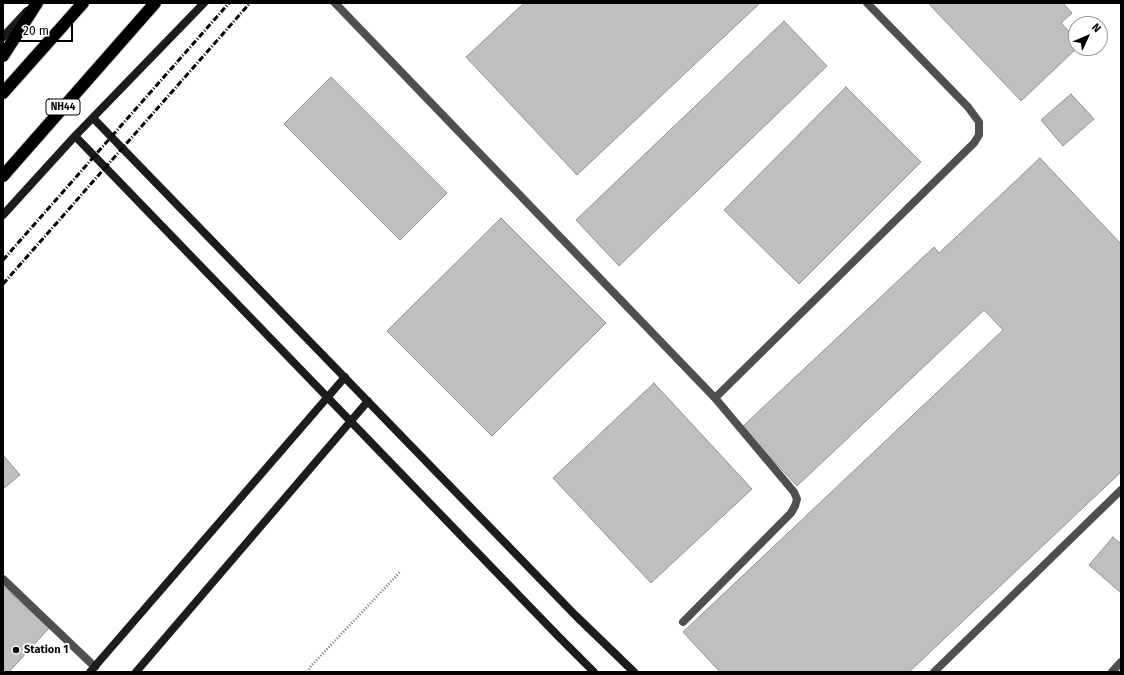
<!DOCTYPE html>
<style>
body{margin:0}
#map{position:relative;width:1124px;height:675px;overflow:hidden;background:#fff;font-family:"Fira Sans",sans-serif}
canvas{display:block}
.frame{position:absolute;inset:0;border:4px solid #000;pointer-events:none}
.north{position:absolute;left:1068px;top:16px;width:40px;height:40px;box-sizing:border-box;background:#fff;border:1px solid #999;border-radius:50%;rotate:46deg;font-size:11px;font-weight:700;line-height:16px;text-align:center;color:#000}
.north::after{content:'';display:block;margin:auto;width:14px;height:18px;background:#000;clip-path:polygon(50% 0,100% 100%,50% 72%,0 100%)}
.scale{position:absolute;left:16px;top:24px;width:57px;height:18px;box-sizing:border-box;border:2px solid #000;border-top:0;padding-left:5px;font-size:12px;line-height:14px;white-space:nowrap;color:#000;-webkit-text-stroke:3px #fff;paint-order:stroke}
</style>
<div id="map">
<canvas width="1124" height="675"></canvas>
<div class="frame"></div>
<div class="north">N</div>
<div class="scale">20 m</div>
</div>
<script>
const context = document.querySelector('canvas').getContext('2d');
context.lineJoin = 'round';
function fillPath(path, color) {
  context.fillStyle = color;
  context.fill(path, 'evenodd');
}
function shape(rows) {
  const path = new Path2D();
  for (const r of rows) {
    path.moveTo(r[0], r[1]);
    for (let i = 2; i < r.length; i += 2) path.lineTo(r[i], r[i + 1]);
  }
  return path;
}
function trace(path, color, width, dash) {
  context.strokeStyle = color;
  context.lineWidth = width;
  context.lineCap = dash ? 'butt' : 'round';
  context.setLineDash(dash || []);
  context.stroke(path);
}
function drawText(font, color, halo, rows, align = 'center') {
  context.font = font + ' "Fira Sans",sans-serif';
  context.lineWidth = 4;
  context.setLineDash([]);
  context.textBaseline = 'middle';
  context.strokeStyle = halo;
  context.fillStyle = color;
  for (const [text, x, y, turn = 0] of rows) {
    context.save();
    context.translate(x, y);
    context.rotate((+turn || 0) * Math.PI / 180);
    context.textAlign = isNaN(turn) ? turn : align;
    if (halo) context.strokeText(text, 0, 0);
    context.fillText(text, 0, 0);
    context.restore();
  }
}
const building = shape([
 [524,3,760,3,577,175,466,57,524,3],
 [928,3,1063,3,1072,13,1061,23,1076,39,1076,48,1077,48,1021,101,928,3],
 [784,21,827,66,619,266,576,220,784,21],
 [331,77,447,193,400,240,284,124,331,77],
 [846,87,921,162,799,284,724,210,846,87],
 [1071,94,1094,119,1063,146,1041,120,1071,94],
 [1040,158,1121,244,1121,472,909,672,720,672,683,632,1003,330,984,310,797,486,742,427,934,247,939,253,1040,158],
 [501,218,606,323,492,436,387,331,501,218],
 [654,383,752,489,651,583,553,478,654,383],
 [3,455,20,475,3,489,3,455],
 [1113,537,1121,544,1121,593,1089,565,1113,537],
 [3,586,49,628,9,672,3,672,3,586]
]);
const path = shape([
 [307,672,311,666,400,572]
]);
const lane = shape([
 [335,3,715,398,794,492,797,499,795,506,791,513,683,622],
 [715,398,974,143,979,135,979,122,968,107,867,3],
 [3,579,95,667]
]);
const street = shape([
 [934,672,1121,490],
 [1112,672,1121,662]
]);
const secondary = shape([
 [3,37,27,11],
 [93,118,575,615,634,672],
 [75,136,558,636,594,672],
 [3,215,75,136,204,3],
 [90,672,345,377],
 [136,672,368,401]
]);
const highway = shape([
 [3,56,37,3],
 [3,93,83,3],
 [3,176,155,3]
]);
const rail = shape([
 [3,260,229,3],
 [3,284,250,3]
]);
const markers = [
 [16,650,4,"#000"]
];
const shields = [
 [63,107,34]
];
const shieldNames = [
 ["NH44",63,107]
];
const poiNames = [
 ["Station 1",24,650]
];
fillPath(building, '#bfbfbf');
trace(building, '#939393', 1);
trace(highway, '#dbdbdb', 14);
trace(path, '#717171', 2.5, [1, 2]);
trace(lane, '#4f4f4f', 8);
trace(street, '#4f4f4f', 8);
trace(secondary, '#1c1c1c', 8);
trace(highway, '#000', 12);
trace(rail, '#000', 3, [6, 2, 1, 2]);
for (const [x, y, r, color] of markers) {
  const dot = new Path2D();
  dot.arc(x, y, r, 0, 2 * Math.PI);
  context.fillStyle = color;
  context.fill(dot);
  trace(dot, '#fff', 1.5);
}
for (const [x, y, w] of shields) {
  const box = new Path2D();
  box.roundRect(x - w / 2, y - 8, w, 16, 3);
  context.fillStyle = '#fff';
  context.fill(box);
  trace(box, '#000', 1);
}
drawText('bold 10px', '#000', null, shieldNames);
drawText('bold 11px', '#000', '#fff', poiNames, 'left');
</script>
